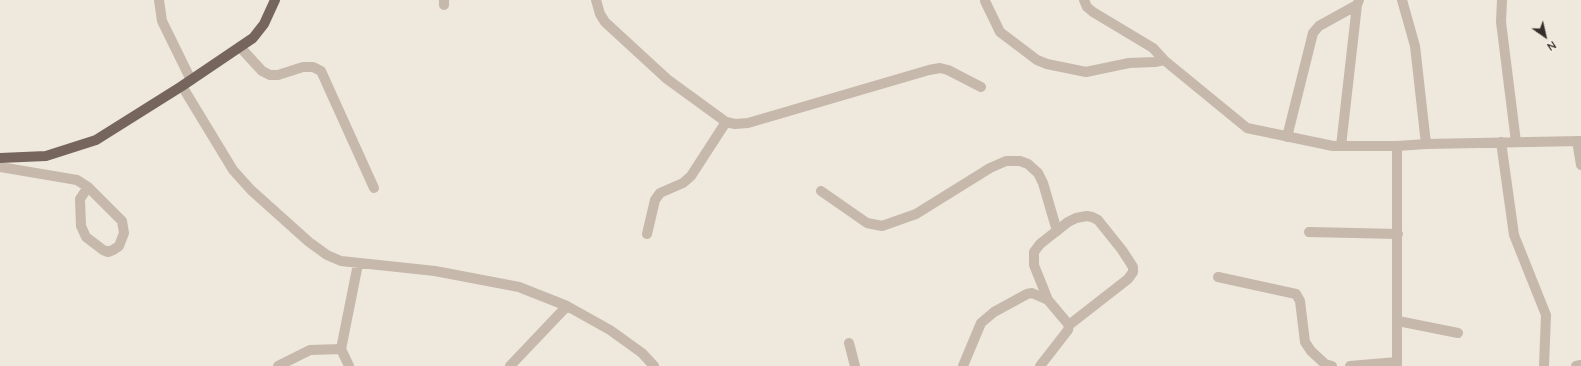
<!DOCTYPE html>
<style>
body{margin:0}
#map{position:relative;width:1581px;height:366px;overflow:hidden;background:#efe8dd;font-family:Quicksand,sans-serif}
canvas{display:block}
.north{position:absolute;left:1525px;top:16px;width:40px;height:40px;-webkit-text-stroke:3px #f7f2e9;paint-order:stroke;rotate:146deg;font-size:11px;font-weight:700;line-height:16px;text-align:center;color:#352d29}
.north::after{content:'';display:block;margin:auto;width:14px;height:18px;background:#352d29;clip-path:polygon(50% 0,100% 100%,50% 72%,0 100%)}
</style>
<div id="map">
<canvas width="1581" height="366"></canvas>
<div class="north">N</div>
</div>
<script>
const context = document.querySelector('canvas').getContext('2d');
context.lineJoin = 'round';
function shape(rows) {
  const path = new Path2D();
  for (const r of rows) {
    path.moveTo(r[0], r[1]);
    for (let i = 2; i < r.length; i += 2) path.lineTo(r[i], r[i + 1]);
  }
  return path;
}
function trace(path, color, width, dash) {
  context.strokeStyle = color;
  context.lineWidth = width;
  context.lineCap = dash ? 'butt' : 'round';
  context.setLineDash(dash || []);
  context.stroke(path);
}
const minor = shape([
 [159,0,162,21,191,80],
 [596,0,600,14,605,22,667,79,726,122,735,124,748,123,929,70,940,68,948,70,981,87],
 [1084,0,1087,7,1093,12,1153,48,1164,60,1247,128,1333,146,1397,146],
 [1402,0,1415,46,1426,144],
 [1502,0,1501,22,1516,142],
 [985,1,1000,32,1037,60,1047,64,1086,72,1129,63,1155,62,1164,60],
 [444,5,444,0],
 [240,47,262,71,270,75,278,75,303,67,313,67,321,71,374,188],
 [182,86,233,170,251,190,309,242,327,255,341,261,435,271,519,287,567,306,610,330,642,353,654,366],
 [1287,137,1313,33,1319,26,1357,5],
 [1577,141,1581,165],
 [1501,142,1514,235,1546,315,1544,366],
 [1341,146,1357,5,1359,0],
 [0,167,77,180,88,187,122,221,124,233,119,246,113,250,108,252,103,250,86,237,81,226,80,199,88,187],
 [821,191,867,223,882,226,916,214,990,168,1006,161,1020,161,1028,164,1038,173,1043,183,1057,231],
 [1309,232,1398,234],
 [647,234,655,200,660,193,683,183,691,176,726,122],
 [1218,277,1296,294,1300,301,1305,342,1311,351,1325,364,1332,366],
 [1048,300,1034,265,1034,252,1040,244,1068,222,1076,218,1087,216,1092,217,1098,220,1122,250,1133,267,1133,272,1128,279,1069,325],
 [1398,321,1458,333],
 [849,343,855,366],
 [278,366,310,350,341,349],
 [349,366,341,349,358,264],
 [510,366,567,306],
 [963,366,981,323,994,312,1027,294,1032,293,1048,300,1069,325,1068,330,1040,366],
 [1350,366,1397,362],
 [1397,366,1397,146,1426,144,1581,141],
 [1576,366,1581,365]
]);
const major = shape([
 [0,158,46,156,96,140,182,86,253,38,264,24,275,0]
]);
trace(minor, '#c6b8ab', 10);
trace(major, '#75655c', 10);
</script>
